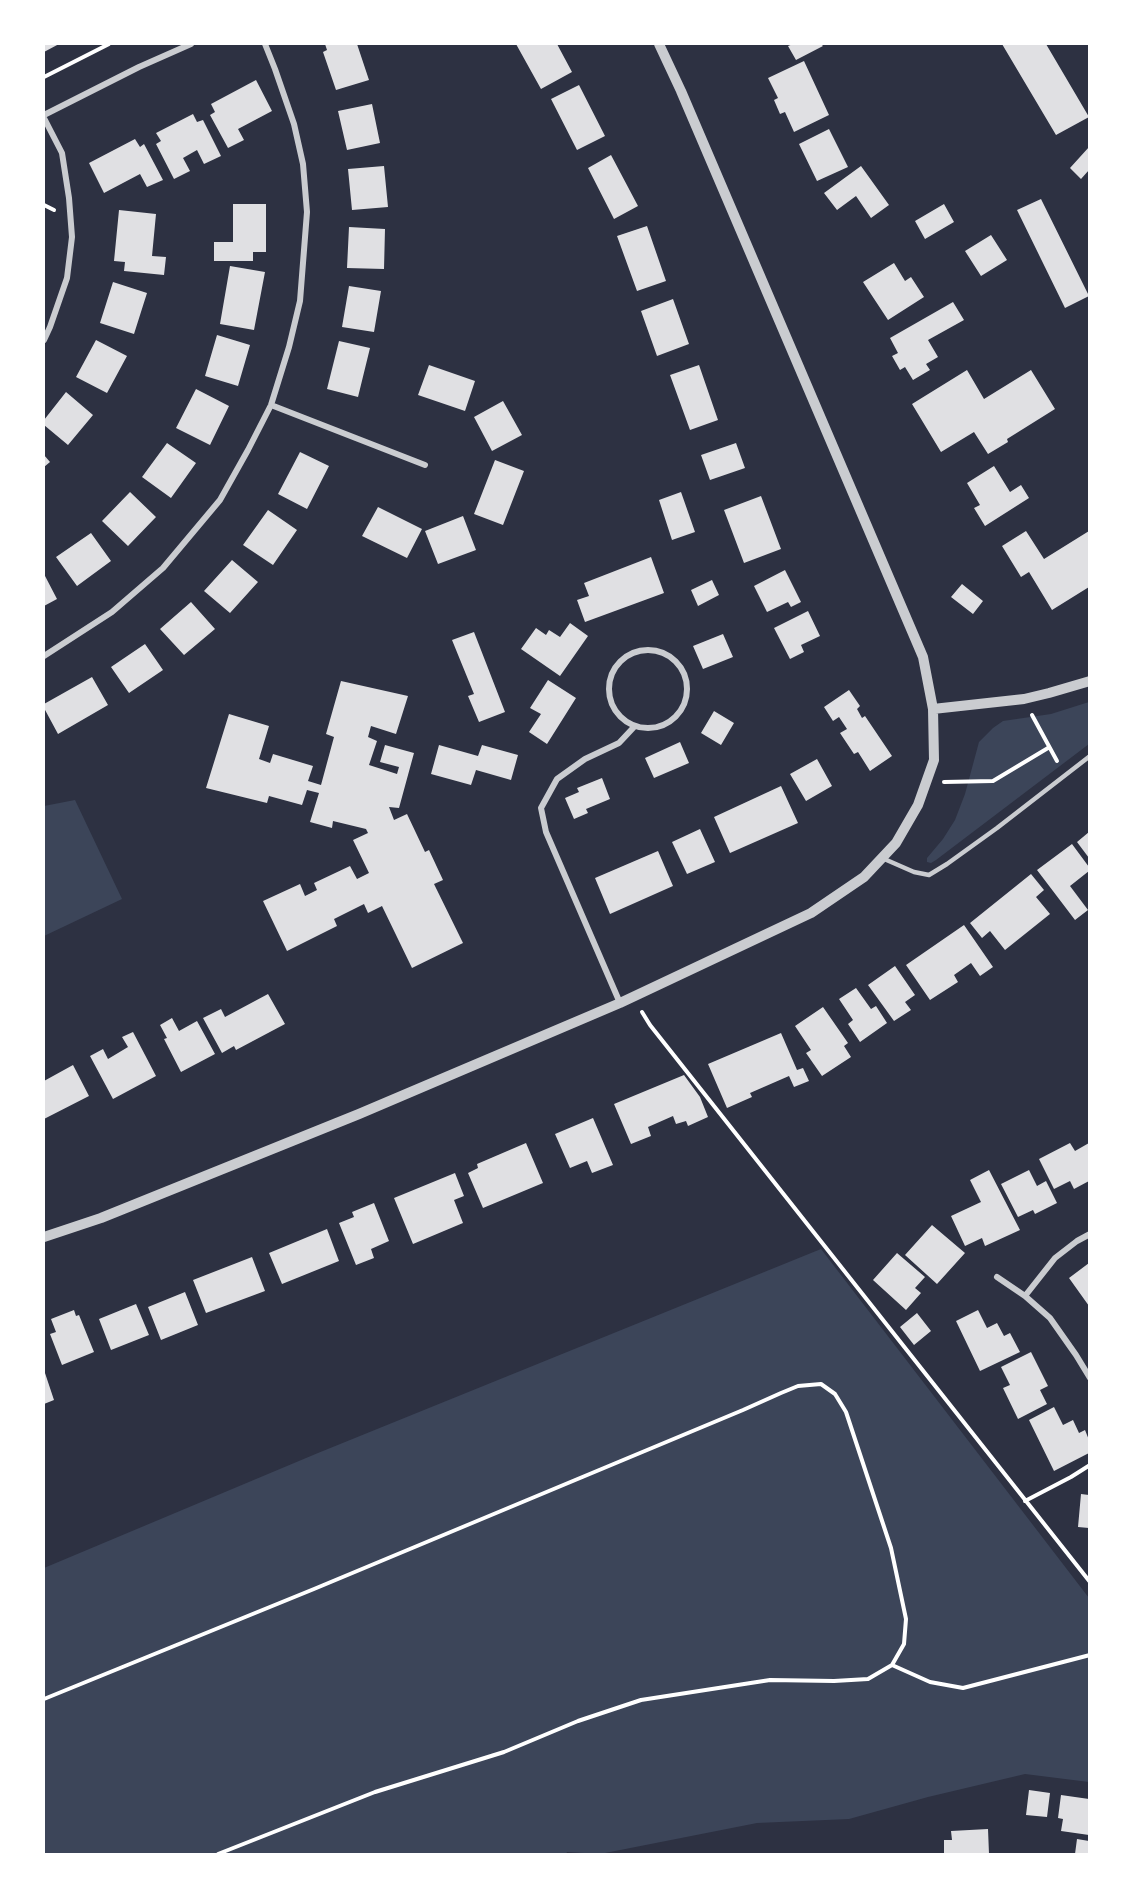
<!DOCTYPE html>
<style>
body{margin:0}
#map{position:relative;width:1133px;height:1898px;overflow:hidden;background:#2d3142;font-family:Cabin,sans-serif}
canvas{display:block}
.frame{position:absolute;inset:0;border:45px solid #fff;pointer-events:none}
</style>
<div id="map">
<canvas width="1133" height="1898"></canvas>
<div class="frame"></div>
</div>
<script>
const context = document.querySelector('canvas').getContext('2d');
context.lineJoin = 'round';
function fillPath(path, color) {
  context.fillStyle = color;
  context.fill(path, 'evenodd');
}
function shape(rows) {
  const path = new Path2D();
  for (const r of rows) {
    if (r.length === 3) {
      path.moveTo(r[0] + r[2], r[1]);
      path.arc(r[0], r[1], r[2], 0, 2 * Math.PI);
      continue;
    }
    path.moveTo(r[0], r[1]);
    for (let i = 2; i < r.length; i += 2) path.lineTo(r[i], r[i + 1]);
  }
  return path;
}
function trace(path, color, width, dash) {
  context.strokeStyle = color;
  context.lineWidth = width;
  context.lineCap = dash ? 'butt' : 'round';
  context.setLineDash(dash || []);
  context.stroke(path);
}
const green = shape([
 [1089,702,1089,744,936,860,931,863,927,862,927,858,943,839,955,820,965,794,979,742,993,728,1003,721,1051,714],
 [75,800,122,899,44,936,44,806],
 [821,1249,1089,1598,1089,1782,1025,1774,928,1797,849,1819,757,1823,600,1854,567,1852,566,1854,44,1854,44,1568,318,1453]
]);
const building = shape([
 [44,44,59,44,44,52],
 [325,44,357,44,369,80,336,90,323,52,327,50],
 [516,44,557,44,572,72,541,89],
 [793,44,821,44,823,46,796,60,788,46],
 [1002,44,1046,44,1089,117,1056,135],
 [804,61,829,115,794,132,785,112,780,114,774,100,778,98,768,78],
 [256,80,272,111,238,129,244,140,228,148,210,115,215,112,211,104],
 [579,85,605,136,577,150,551,99],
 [372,104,380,143,347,150,338,111],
 [193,114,197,122,203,120,221,156,204,164,197,150,183,158,190,171,174,179,156,144,161,141,156,133],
 [829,129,848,167,817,181,799,144],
 [135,139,140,147,144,144,163,180,147,187,140,174,104,193,89,163],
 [1089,147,1089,170,1081,179,1070,168],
 [611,155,638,206,614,219,588,168],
 [384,166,388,207,352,210,348,169],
 [861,166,889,205,871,218,856,196,837,210,824,193],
 [1041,199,1089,296,1065,308,1017,210],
 [233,204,266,204,266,252,253,252,253,261,214,261,214,242,233,242],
 [944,204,954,222,925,239,915,221],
 [119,210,156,214,152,256,166,257,164,275,124,271,125,262,114,261],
 [647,226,666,281,637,291,617,236],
 [349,227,385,229,384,269,347,268],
 [991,235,1007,260,981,276,965,251],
 [894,263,905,281,911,277,924,297,888,320,863,282],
 [230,266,265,272,254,330,220,324],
 [113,282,147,293,134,334,100,323],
 [349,286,381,291,374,332,342,327],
 [673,299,689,344,657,356,641,311],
 [953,302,964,320,928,340,938,357,926,364,930,370,913,380,905,367,900,370,892,356,898,353,890,338],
 [217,335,250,345,238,386,205,376],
 [96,340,127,356,107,393,76,377],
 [339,341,370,348,358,397,327,389],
 [429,365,475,381,465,411,418,395],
 [699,365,718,420,690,430,670,375],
 [967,370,984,399,1031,370,1055,409,1007,439,1008,442,988,454,974,432,941,452,912,404],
 [196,389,229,406,210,445,176,428],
 [66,392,93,415,68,445,44,425,44,420],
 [503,401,522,435,492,451,474,417],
 [167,443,196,463,171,498,142,477],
 [736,443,745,468,710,480,701,455],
 [300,452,329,466,307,509,278,494],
 [44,455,50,462,44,467],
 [495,460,524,471,503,525,474,514],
 [994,466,1010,492,1021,485,1029,498,985,526,974,508,980,505,967,483],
 [130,492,156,517,128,546,102,521],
 [681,492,695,532,672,540,659,500],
 [761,496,781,549,744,563,724,510],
 [378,507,422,529,407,558,362,536],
 [268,510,297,530,273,565,243,545],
 [463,516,476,550,438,564,425,531],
 [1026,531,1044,559,1089,531,1089,587,1052,610,1029,572,1021,577,1002,546],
 [91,533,111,561,77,586,56,557],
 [651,557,664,593,585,622,577,600,589,596,584,583],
 [232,560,258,582,230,613,204,591],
 [785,570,801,602,791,607,788,602,767,612,754,586],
 [44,574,57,599,44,606],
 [712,580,719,595,698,606,691,590],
 [962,584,983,601,973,614,951,597],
 [191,602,215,629,184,655,160,629],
 [808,611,820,636,801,645,804,652,790,659,774,628],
 [570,623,588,636,560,676,521,649,536,628,546,635,549,630,560,637],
 [474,632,505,712,479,722,468,696,474,694,452,640],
 [723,634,733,657,703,669,693,646],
 [145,644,163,670,129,693,111,667],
 [92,677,108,705,58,734,44,708,44,704],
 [548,680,576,698,547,744,529,732,541,714,530,708],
 [341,681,408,696,396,734,371,726,368,737,377,741,369,765,397,774,399,767,380,762,385,745,414,753,399,808,389,807,394,820,407,814,425,852,429,850,443,880,434,884,463,943,412,968,382,906,368,913,364,904,334,919,337,926,287,951,263,901,300,884,305,896,317,890,314,883,350,866,357,879,369,873,353,840,368,833,366,829,333,821,332,828,310,822,319,793,307,790,302,805,269,796,267,803,206,788,229,714,269,726,259,759,270,763,273,754,313,766,308,781,321,785,334,737,326,734],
 [849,690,860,706,857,709,862,718,865,716,892,756,870,771,858,752,854,754,840,733,847,729,839,717,833,721,824,707],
 [714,711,734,723,721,745,701,733],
 [680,742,689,763,654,778,645,758],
 [439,745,478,756,482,745,518,755,511,780,476,770,471,785,431,774],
 [817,759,832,786,806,801,790,774],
 [602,778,610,799,586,809,588,813,574,819,565,798,579,792,577,788],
 [781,786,798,823,730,853,714,817],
 [700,829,715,862,687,874,672,842],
 [1089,832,1089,858,1077,842],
 [1072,844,1089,867,1089,871,1070,886,1088,910,1075,920,1037,870],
 [658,851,673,886,610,914,595,878],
 [1031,874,1044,890,1036,897,1050,914,1005,950,990,931,982,938,970,923],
 [964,925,993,967,980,976,971,963,954,975,958,982,930,1000,906,965],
 [895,966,915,995,905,1002,911,1010,894,1021,868,985],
 [856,988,871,1009,876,1006,887,1023,860,1042,848,1024,853,1020,839,999],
 [268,994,285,1024,236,1050,234,1046,222,1053,203,1018,221,1009,225,1017],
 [823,1007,848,1043,844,1046,851,1057,822,1076,806,1053,811,1050,795,1026],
 [172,1018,179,1031,197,1021,215,1054,181,1072,164,1039,167,1038,160,1025],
 [133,1032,156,1076,113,1099,90,1056,103,1049,108,1059,128,1047,122,1037],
 [781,1033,797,1070,803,1068,809,1081,794,1087,789,1076,750,1093,752,1097,727,1108,708,1064],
 [73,1065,89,1096,44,1119,44,1081],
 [684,1075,700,1097,708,1117,688,1126,686,1121,676,1124,673,1116,648,1127,651,1136,631,1144,614,1104],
 [593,1118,613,1165,592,1173,587,1161,570,1168,555,1134],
 [526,1143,543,1183,483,1208,468,1173,478,1168,477,1164],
 [1070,1143,1075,1151,1089,1143,1089,1181,1074,1189,1070,1181,1054,1189,1039,1159],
 [989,1170,1020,1230,985,1246,982,1238,965,1246,951,1216,981,1202,970,1180],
 [1029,1170,1037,1186,1046,1181,1057,1203,1035,1214,1033,1210,1018,1217,1001,1184],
 [455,1173,464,1196,454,1200,463,1223,413,1244,394,1198],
 [374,1203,389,1241,371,1249,374,1258,356,1265,339,1223,354,1217,352,1212],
 [932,1225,965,1253,937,1284,905,1255],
 [327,1229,339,1261,282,1284,269,1253],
 [897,1253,925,1277,915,1288,921,1293,906,1310,873,1280],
 [252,1257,265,1291,206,1313,193,1280],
 [1089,1263,1089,1306,1069,1278],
 [185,1292,198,1325,161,1340,148,1307],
 [136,1304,149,1335,111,1350,99,1319],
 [74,1310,76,1316,79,1315,94,1352,62,1365,50,1334,56,1332,51,1319],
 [978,1310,987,1328,997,1323,1004,1336,1010,1333,1020,1352,980,1371,956,1321],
 [917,1313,931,1331,914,1345,900,1327],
 [1031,1352,1048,1386,1040,1390,1047,1404,1018,1419,1003,1388,1010,1385,1001,1367],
 [44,1370,54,1400,44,1404],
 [1054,1407,1063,1425,1073,1420,1079,1433,1085,1430,1089,1440,1089,1453,1054,1471,1029,1420],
 [1081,1494,1089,1495,1089,1528,1078,1527],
 [1029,1790,1050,1793,1047,1817,1026,1815],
 [1061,1795,1089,1799,1089,1835,1061,1831,1063,1819,1058,1818],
 [988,1829,989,1854,944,1854,944,1840,952,1840,951,1831],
 [1077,1839,1089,1841,1089,1854,1075,1854]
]);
const path = shape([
 [44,77,109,44],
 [44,205,54,210],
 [1032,715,1057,761],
 [944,782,993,781,1048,748],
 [642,1012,650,1025,1090,1582],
 [1025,1501,1071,1477,1090,1465],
 [892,1665,930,1682,963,1688,1090,1655],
 [44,1699,314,1589,743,1410,781,1393,798,1386,821,1384,835,1394,846,1412,891,1548,906,1619,904,1644,892,1665,868,1679,834,1681,770,1680,641,1700,578,1721,504,1752,375,1792,218,1854]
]);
const service = shape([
 [882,858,914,872,929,875,947,864,997,828,1090,756]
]);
const minor = shape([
 [44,115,139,67,191,44],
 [44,118,62,153,69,198,72,237,67,278,50,327,44,340],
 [271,405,425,465],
 [648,689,39],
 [44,656,112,612,163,568,220,500,248,450,271,405,289,347,300,301,307,212,303,164,294,124,275,69,265,44],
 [620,1003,546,832,541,808,557,779,585,759,619,743,634,727],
 [1090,1234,1077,1241,1055,1258,1025,1296,1050,1318,1076,1355,1090,1378],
 [997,1277,1025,1296]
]);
const tertiary = shape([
 [933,709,1024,699,1049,693,1090,681],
 [44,1237,101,1218,359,1114,620,1003,811,913,864,877,896,843,918,805,934,760,933,709,923,657,681,91,659,44]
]);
fillPath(green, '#3c4559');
fillPath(building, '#e0e0e3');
trace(path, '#fff', 4);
trace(service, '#caccd0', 4.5);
trace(minor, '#caccd0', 6);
trace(tertiary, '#caccd0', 10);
</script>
